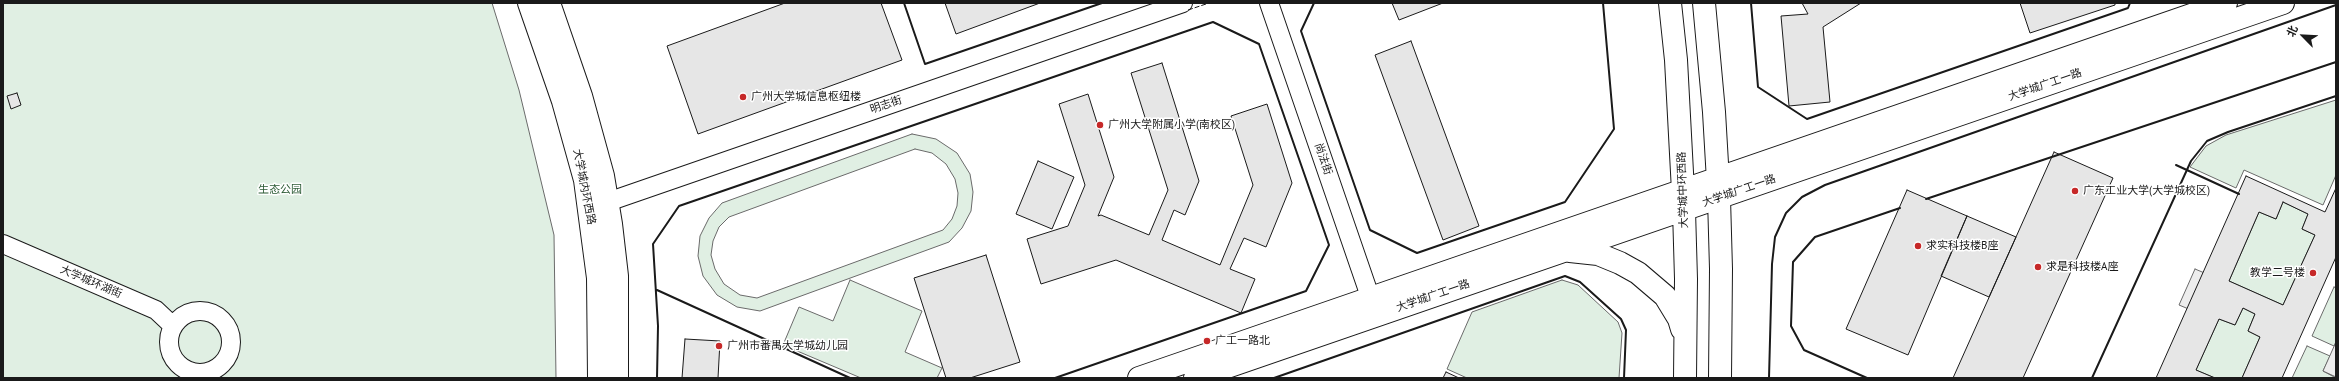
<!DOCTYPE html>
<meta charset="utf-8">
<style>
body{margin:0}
#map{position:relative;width:2339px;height:381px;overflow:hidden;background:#fff;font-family:"PT Sans","Noto Sans SC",sans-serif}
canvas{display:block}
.frame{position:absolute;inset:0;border:4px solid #1a1a1a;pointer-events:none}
.north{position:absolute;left:2283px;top:16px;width:40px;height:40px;-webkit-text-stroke:3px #fff;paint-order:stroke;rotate:294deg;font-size:11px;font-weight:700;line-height:16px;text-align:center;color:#1a1a1a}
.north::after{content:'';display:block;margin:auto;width:14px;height:18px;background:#1a1a1a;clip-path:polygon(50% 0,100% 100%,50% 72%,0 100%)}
</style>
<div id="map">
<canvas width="2339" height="381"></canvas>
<div class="frame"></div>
<div class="north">北</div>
</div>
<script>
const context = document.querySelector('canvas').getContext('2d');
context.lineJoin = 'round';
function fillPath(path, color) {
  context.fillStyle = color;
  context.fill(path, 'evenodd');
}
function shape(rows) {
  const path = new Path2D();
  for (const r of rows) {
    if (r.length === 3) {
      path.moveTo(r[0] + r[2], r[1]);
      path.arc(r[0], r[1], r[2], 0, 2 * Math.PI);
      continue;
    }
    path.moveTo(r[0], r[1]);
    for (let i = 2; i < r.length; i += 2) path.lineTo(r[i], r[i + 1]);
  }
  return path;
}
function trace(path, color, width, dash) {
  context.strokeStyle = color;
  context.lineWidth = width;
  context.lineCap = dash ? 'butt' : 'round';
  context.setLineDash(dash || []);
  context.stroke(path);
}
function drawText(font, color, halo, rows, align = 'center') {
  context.font = font + ' "PT Sans","Noto Sans SC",sans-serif';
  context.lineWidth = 3;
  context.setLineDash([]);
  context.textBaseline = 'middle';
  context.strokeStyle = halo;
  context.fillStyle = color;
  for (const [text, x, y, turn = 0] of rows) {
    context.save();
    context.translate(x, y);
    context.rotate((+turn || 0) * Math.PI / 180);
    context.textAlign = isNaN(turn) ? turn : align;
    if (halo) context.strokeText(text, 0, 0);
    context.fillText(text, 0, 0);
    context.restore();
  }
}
const green = shape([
 [3,3,492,3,519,90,554,235,556,378,3,378,3,3],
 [2336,100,2336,175,2323,205,2244,170,2236,188,2190,167,2206,146,2226,135,2336,100],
 [912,134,936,139,957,153,970,174,973,192,971,211,962,228,949,242,760,311,737,307,717,295,703,276,698,256,700,236,709,218,722,203,912,134],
 [915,149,932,153,946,164,955,179,958,193,957,206,952,219,943,230,757,298,740,295,724,284,715,269,711,255,713,241,719,227,729,217,915,149],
 [2283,202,2308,214,2302,229,2315,235,2283,305,2229,281,2259,212,2276,219,2283,202],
 [850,280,922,311,905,352,942,368,937,378,861,378,783,345,799,307,833,321,850,280],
 [1562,280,1578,285,1618,322,1622,333,1619,378,1467,378,1447,369,1472,312,1562,280],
 [2334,287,2336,288,2336,342,2334,346,2312,336,2334,287],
 [2243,308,2255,314,2248,331,2260,337,2242,378,2215,378,2196,370,2219,319,2235,325,2243,308],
 [2307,346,2330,356,2323,371,2336,378,2292,378,2307,346]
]);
const parking = shape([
 [2195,269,2231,284,2215,320,2179,305,2195,269],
 [2336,342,2336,377,2323,371,2336,342]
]);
const building = shape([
 [785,3,881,3,902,60,698,134,667,46,785,3],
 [945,3,1040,3,956,34,945,3],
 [1392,3,1443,3,1399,20,1392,3],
 [1802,3,1861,3,1823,27,1830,102,1789,106,1781,16,1808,14,1802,3],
 [2020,3,2115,3,2115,5,2030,33,2020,3],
 [1411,41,1479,226,1443,240,1375,55,1411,41],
 [1162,63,1199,181,1185,215,1174,210,1162,240,1220,265,1253,185,1231,116,1267,104,1292,183,1266,247,1244,238,1230,269,1255,279,1241,313,1116,260,1041,284,1027,239,1068,226,1085,185,1059,104,1088,94,1114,177,1098,216,1101,215,1149,235,1168,190,1131,73,1162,63],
 [17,93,21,105,11,109,7,96,17,93],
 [2054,152,2113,178,2023,378,1953,378,2054,152],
 [1038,161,1074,177,1052,229,1016,214,1038,161],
 [2246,176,2325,212,2336,188,2336,257,2282,378,2242,378,2260,337,2248,331,2255,314,2243,308,2235,325,2219,319,2196,370,2215,378,2156,378,2246,176],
 [2283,202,2308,214,2302,229,2315,235,2283,305,2229,281,2259,212,2276,219,2283,202],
 [1907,190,1967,216,1908,355,1846,329,1907,190],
 [1967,216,2016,237,1989,297,1941,276,1967,216],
 [986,255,1020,362,970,378,946,378,914,278,986,255],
 [685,339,720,341,718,378,682,378,685,339],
 [1446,372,1459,378,1443,378,1446,372]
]);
const minor = shape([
 [1269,3,1375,311],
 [596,206,1183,3],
 [3,244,156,310,173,326],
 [200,342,31]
]);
const major = shape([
 [529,3,563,101,585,180,598,278,599,378],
 [549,3,581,96,603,176,611,224,617,276,617,378],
 [1670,3,1676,60,1684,210,1686,279,1685,378],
 [1704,3,1714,112,1719,198,1721,269,1720,378],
 [1570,251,1598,254,1620,263,1638,273,1665,296,1679,319,1682,329],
 [1139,378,2226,3],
 [1195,378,2283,3]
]);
const fence = shape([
 [1188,10,1209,3]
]);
const wall = shape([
 [904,3,925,64,1102,3],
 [1314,3,1301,31,1370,230,1417,253,1565,202,1614,129,1603,3],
 [1751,3,1758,87,1807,119,2128,8,2130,3],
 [2176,165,2239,194],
 [1926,199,2336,62],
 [657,290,850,378],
 [657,378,658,326,653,244,679,206,1213,22,1259,44,1329,245,1306,291,1055,378],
 [1274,378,1565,276,1580,282,1621,319,1626,330,1624,378],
 [1769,378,1772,264,1775,237,1786,213,1802,197,1825,185,2336,5],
 [1867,378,1804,350,1791,326,1793,262,1815,237,1900,208],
 [2092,378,2191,161,2207,141,2228,132,2336,96]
]);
const markers = [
 [743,97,4,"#c62828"],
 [1100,125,4,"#c62828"],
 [2075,191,4,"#c62828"],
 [1918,246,4,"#c62828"],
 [2038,267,4,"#c62828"],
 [2313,273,4,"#c62828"],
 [1207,341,4,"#c62828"],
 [719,346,4,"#c62828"]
];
const streetNames = [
 ["大学城广工一路",2045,85,-19],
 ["明志街",886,105,-19],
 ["尚法街",1323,159,71],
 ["大学城内环西路",584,187,79],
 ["大学城中环西路",1683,190,-92],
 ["大学城广工一路",1739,191,-19],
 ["大学城环湖街",91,282,23],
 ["大学城广工一路",1433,296,-19]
];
const poiNames = [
 ["广州大学城信息枢纽楼",751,97],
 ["广州大学附属小学(南校区)",1108,125],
 ["广东工业大学(大学城校区)",2083,191],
 ["求实科技楼B座",1926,246],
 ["求是科技楼A座",2046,267],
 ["教学二号楼",2305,273,"right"],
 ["广工一路北",1215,341],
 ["广州市番禺大学城幼儿园",727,346]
];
const parkNames = [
 ["生态公园",280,190]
];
fillPath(green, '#e0efe3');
trace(green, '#6a6a6a', 1);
fillPath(parking, '#ededed');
trace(parking, '#6a6a6a', 1);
fillPath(building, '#e6e6e6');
trace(building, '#1a1a1a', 1);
trace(minor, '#1a1a1a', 20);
trace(major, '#1a1a1a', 24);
trace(minor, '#fff', 18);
trace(major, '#fff', 22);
trace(fence, '#1a1a1a', 1, [5, 2]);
trace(wall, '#1a1a1a', 2);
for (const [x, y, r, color] of markers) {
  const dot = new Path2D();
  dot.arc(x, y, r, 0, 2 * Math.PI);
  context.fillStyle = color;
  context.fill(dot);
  trace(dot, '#fff', 1.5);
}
drawText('11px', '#1a1a1a', '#fff', streetNames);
drawText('11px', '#1a1a1a', '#fff', poiNames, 'left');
drawText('11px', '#2b5a34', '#fff', parkNames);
</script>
